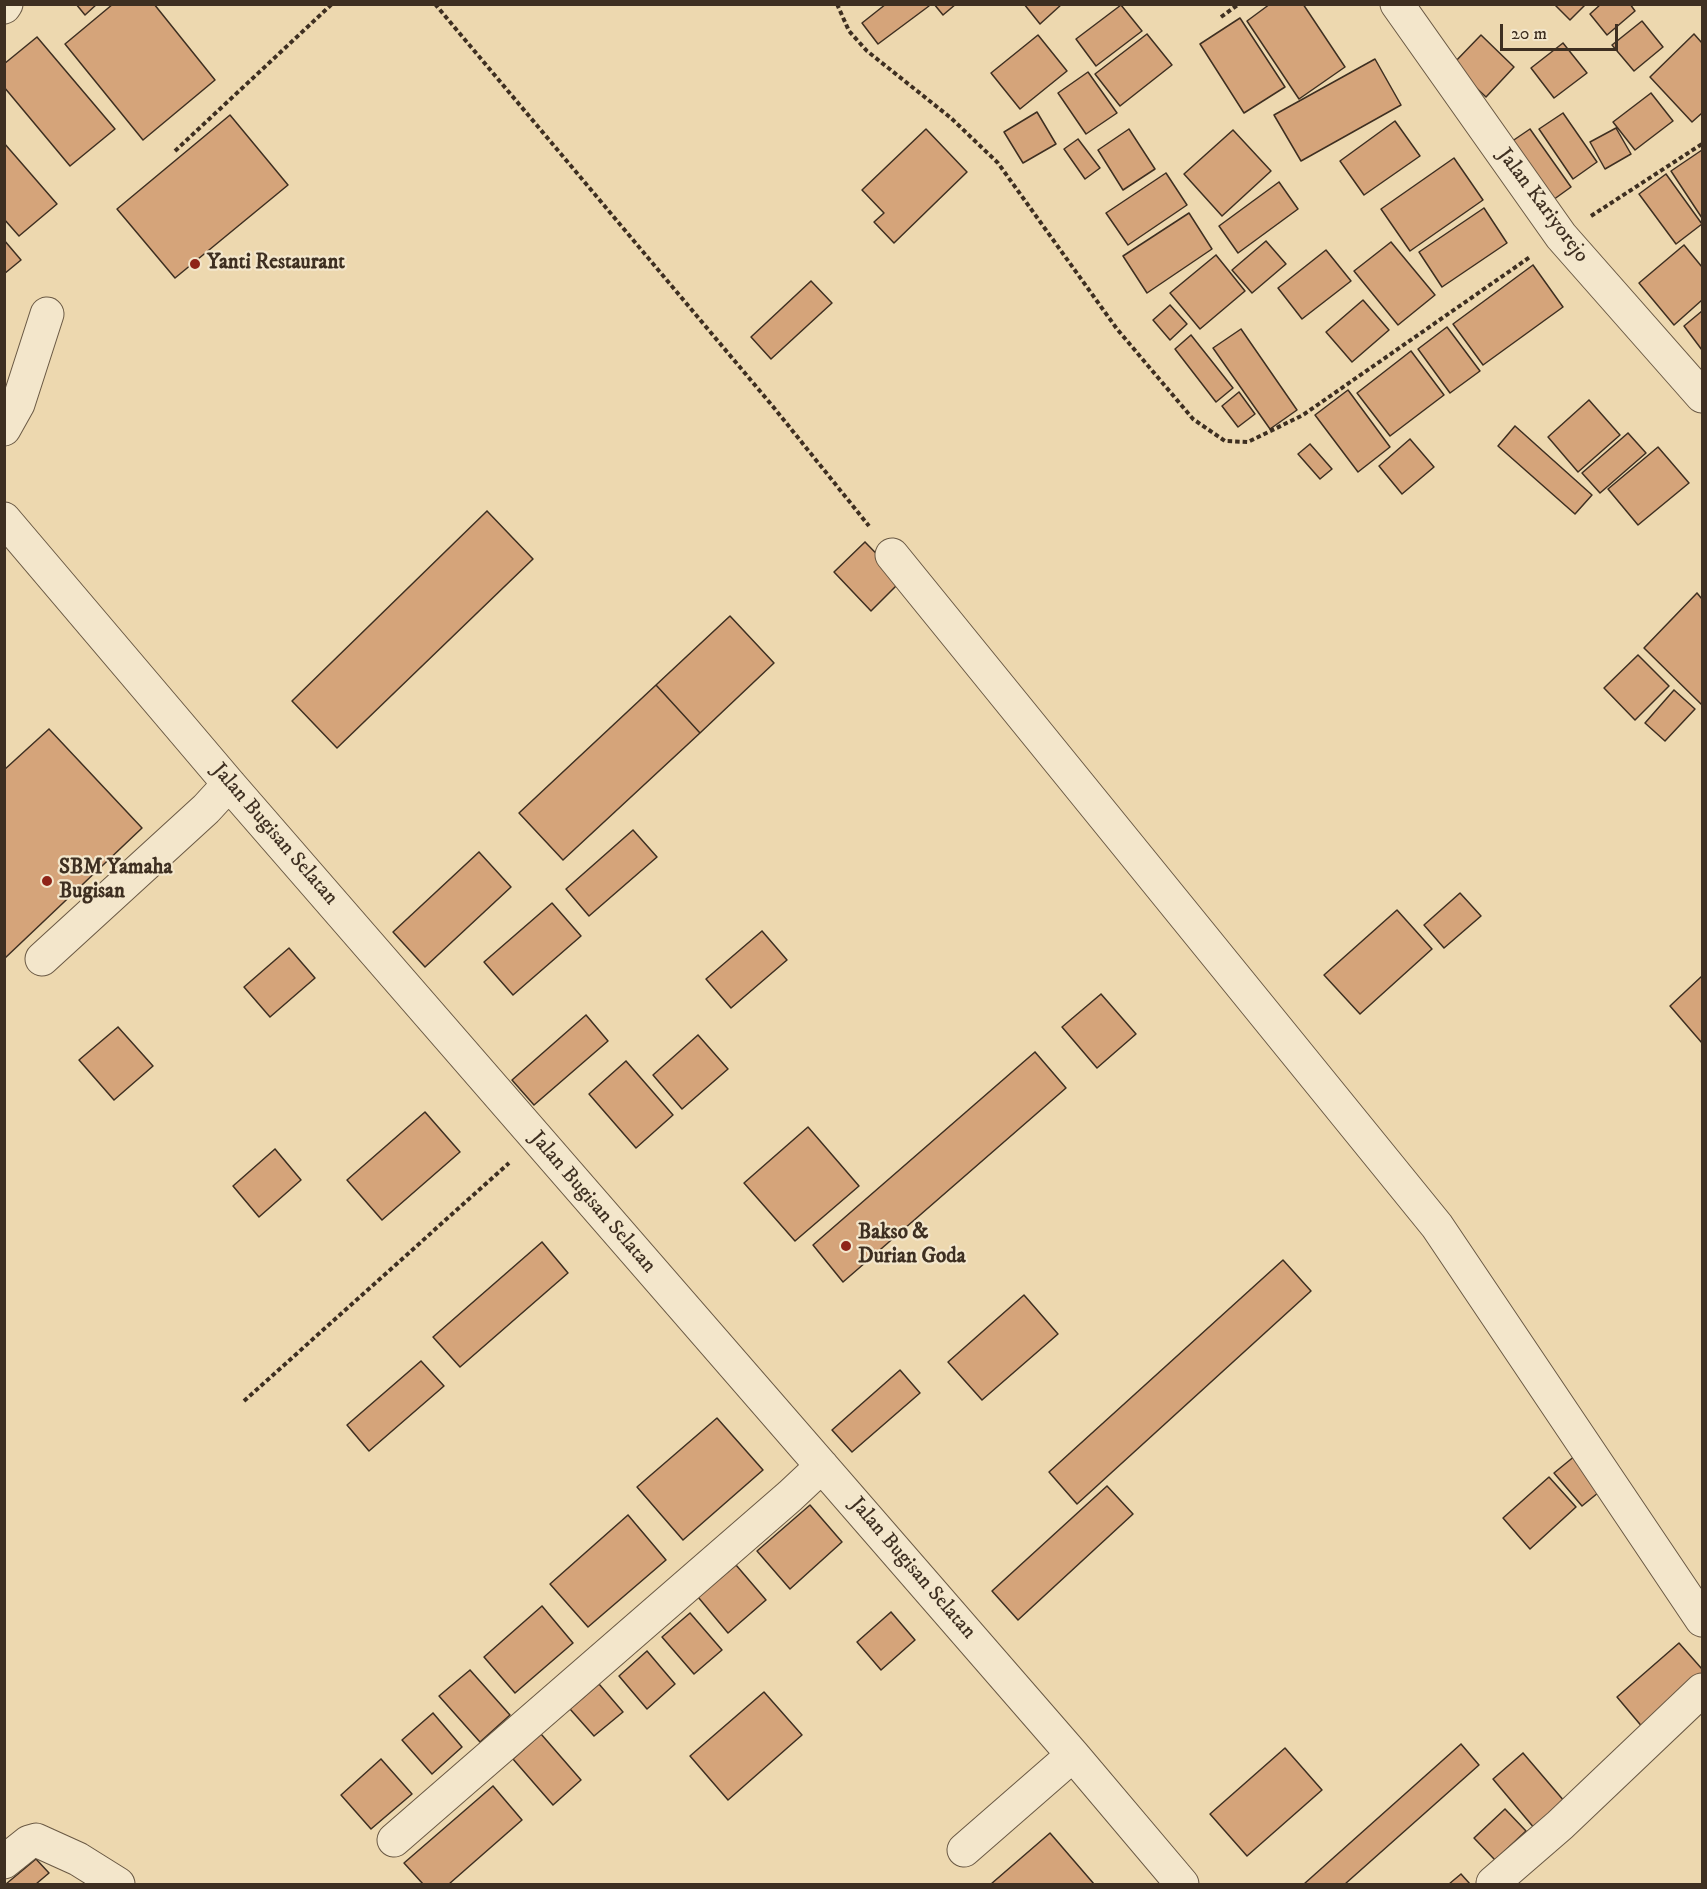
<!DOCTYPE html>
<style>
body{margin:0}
#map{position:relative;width:1707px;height:1889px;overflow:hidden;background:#edd8af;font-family:"IM FELL DW Pica",serif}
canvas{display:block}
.frame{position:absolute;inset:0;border:6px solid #3e2f21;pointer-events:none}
.scale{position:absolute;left:1500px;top:24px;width:118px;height:27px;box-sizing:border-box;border:3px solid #3e2f21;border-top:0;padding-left:8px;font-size:18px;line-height:21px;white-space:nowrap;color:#3e2f21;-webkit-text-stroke:4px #f3e6cb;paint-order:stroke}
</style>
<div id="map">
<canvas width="1707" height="1889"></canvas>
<div class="frame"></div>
<div class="scale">20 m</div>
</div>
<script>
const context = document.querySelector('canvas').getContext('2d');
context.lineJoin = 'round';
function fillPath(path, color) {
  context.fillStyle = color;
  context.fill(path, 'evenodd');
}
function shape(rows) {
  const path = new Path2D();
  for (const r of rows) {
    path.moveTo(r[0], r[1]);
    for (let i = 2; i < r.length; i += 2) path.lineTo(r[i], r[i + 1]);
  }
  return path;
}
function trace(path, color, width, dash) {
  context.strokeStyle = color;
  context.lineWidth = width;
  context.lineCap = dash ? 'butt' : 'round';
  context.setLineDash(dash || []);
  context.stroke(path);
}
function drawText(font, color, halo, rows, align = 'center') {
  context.font = font + ' "IM FELL DW Pica",serif';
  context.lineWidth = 4.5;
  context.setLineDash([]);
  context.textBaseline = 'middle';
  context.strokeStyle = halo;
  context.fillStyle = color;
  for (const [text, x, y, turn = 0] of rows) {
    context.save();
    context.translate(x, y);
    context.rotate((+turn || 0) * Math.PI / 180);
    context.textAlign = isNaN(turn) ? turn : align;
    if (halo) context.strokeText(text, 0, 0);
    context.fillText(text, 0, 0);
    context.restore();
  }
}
const building = shape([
 [76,4,97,4,85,15,76,4],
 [113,4,154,4,215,80,143,140,65,44,113,4],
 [886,4,928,4,929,6,878,44,862,23,886,4],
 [934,4,956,4,943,15,934,4],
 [1024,4,1062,4,1040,24,1024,4],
 [1270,4,1303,4,1345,67,1299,99,1247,21,1270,4],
 [1554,4,1586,4,1570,20,1554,4],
 [1601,4,1630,4,1635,11,1607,35,1590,14,1601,4],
 [1121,5,1142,31,1096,66,1076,39,1121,5],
 [1240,18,1285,87,1244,113,1200,44,1240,18],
 [1642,21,1663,47,1634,71,1612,45,1642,21],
 [1147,34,1172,65,1120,106,1095,74,1147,34],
 [1694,34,1702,43,1702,113,1692,122,1650,77,1694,34],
 [1038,35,1067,71,1020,109,991,73,1038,35],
 [1481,35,1514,67,1486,97,1452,65,1481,35],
 [37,37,115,129,70,166,4,87,4,64,37,37],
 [1563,43,1587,73,1554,98,1531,68,1563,43],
 [1375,59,1401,105,1301,161,1274,115,1375,59],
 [1088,72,1117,113,1086,134,1058,93,1088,72],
 [1651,93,1673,121,1635,150,1613,122,1651,93],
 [1037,112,1056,144,1023,163,1004,132,1037,112],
 [1563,113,1597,162,1573,179,1539,129,1563,113],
 [230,115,288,185,175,278,117,209,230,115],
 [1395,121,1420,156,1364,195,1340,161,1395,121],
 [1616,128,1631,154,1605,169,1590,142,1616,128],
 [926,129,967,172,894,243,874,222,884,213,862,190,926,129],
 [1129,129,1155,169,1123,190,1098,150,1129,129],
 [1530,129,1571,187,1546,205,1505,146,1530,129],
 [1233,130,1271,171,1222,216,1184,174,1233,130],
 [1078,139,1100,168,1085,179,1064,149,1078,139],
 [4,143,57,204,19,236,4,219,4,143],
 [1702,150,1702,218,1671,171,1702,150],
 [1454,158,1483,200,1410,251,1381,209,1454,158],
 [1166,173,1187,205,1128,245,1106,213,1166,173],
 [1666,174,1702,224,1676,244,1639,194,1666,174],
 [1279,182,1298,209,1238,253,1219,226,1279,182],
 [1484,208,1507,243,1442,287,1419,252,1484,208],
 [1189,213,1212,249,1147,293,1123,256,1189,213],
 [4,240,21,260,4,274,4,240],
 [1266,241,1286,264,1252,293,1232,270,1266,241],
 [1391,242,1435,295,1398,325,1354,271,1391,242],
 [1684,245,1702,267,1702,300,1674,325,1639,283,1684,245],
 [1326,250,1351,281,1302,319,1278,288,1326,250],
 [1216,255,1245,291,1200,329,1170,293,1216,255],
 [1533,265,1563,307,1483,365,1453,324,1533,265],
 [811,281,832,303,771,359,751,337,811,281],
 [1363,300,1389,330,1352,362,1326,332,1363,300],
 [1170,305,1187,324,1170,340,1153,320,1170,305],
 [1702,311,1702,350,1684,326,1702,311],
 [1447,327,1480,371,1450,393,1418,349,1447,327],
 [1241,329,1297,410,1270,429,1213,348,1241,329],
 [1191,335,1233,388,1216,402,1175,349,1191,335],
 [1411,351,1444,395,1390,436,1357,393,1411,351],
 [1348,390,1390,447,1358,472,1315,415,1348,390],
 [1239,392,1255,414,1238,427,1222,406,1239,392],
 [1589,400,1620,435,1578,472,1548,437,1589,400],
 [1515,426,1592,495,1575,514,1498,446,1515,426],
 [1628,433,1646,453,1600,493,1582,473,1628,433],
 [1410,439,1434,467,1402,494,1379,466,1410,439],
 [1310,444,1332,469,1320,479,1298,454,1310,444],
 [1658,447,1689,483,1638,525,1608,489,1658,447],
 [487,511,533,559,337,748,292,701,487,511],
 [865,542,902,580,871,611,834,572,865,542],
 [1697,593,1702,599,1702,705,1644,648,1697,593],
 [730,616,774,663,700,733,656,685,730,616],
 [1638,655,1669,686,1635,720,1604,688,1638,655],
 [656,685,700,733,563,860,519,813,656,685],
 [1674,690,1695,709,1665,741,1645,723,1674,690],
 [49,729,142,828,4,959,4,770,49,729],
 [633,830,657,857,589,916,566,889,633,830],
 [479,852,511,887,425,967,393,932,479,852],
 [1460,893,1481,916,1444,948,1424,925,1460,893],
 [552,903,581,936,513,995,484,962,552,903],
 [1397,910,1432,949,1360,1014,1324,975,1397,910],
 [762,931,787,960,731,1008,706,979,762,931],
 [289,948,315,978,270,1017,244,987,289,948],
 [1702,976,1702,1043,1670,1006,1702,976],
 [1101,994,1136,1034,1097,1068,1062,1027,1101,994],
 [586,1015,608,1041,534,1105,512,1080,586,1015],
 [118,1027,153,1066,114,1100,79,1060,118,1027],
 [698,1035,728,1069,682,1109,653,1075,698,1035],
 [1035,1052,1066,1088,843,1282,813,1245,1035,1052],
 [626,1061,673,1115,636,1148,589,1094,626,1061],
 [425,1112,460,1152,382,1220,347,1180,425,1112],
 [808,1127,859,1186,795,1241,744,1183,808,1127],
 [275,1149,301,1180,259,1217,233,1186,275,1149],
 [542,1242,568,1273,460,1367,433,1337,542,1242],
 [1283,1260,1311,1291,1077,1504,1049,1472,1283,1260],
 [1024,1295,1058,1334,982,1400,948,1362,1024,1295],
 [421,1361,444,1386,369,1451,347,1425,421,1361],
 [900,1370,920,1393,852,1452,832,1430,900,1370],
 [717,1418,763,1470,683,1540,637,1487,717,1418],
 [1576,1455,1604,1488,1582,1506,1554,1473,1576,1455],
 [1549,1477,1576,1507,1530,1549,1503,1518,1549,1477],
 [1107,1486,1133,1514,1018,1620,992,1591,1107,1486],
 [810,1505,842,1542,790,1589,757,1551,810,1505],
 [628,1515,666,1560,588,1627,550,1584,628,1515],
 [736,1565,766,1600,728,1633,698,1597,736,1565],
 [542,1606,573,1643,515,1693,484,1657,542,1606],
 [891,1612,915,1640,881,1670,857,1642,891,1612],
 [690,1613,722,1650,694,1674,662,1637,690,1613],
 [1679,1643,1702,1669,1702,1678,1644,1729,1617,1697,1679,1643],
 [647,1651,675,1684,647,1709,619,1676,647,1651],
 [470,1670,510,1715,480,1742,439,1696,470,1670],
 [599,1684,623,1712,594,1736,570,1709,599,1684],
 [764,1692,802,1735,728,1800,690,1756,764,1692],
 [433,1713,462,1747,432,1774,402,1740,433,1713],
 [541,1734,581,1780,553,1805,513,1759,541,1734],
 [1461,1744,1479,1765,1345,1884,1304,1884,1461,1744],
 [1285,1748,1322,1790,1247,1856,1210,1814,1285,1748],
 [1523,1753,1565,1802,1535,1829,1493,1779,1523,1753],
 [381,1759,412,1794,371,1829,341,1795,381,1759],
 [493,1786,522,1820,449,1884,423,1884,404,1863,493,1786],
 [1505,1809,1526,1831,1495,1860,1474,1838,1505,1809],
 [1050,1833,1094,1884,991,1884,1050,1833],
 [36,1859,49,1873,36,1884,6,1884,36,1859],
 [1461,1874,1470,1884,1449,1884,1461,1874]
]);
const path = shape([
 [435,4,775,409,869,526],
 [837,4,849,31,867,51,951,118,998,163,1117,329,1193,419,1225,441,1248,442,1303,415,1530,257],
 [1221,17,1239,4],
 [175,151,332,4],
 [1591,216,1702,144],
 [244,1401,509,1163]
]);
const minor = shape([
 [1397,4,1561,236,1702,396],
 [4,7,6,4],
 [4,429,18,404,47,314],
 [4,519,229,784,1073,1755,1182,1884],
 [892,555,1437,1226,1702,1620],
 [42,959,206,809,229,784],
 [394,1840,790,1496,822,1466],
 [964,1850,1073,1755],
 [4,1862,29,1842,36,1840,78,1859,118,1884],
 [1493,1883,1560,1825,1702,1690]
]);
const markers = [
 [195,264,6,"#8f2418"],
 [47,881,6,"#8f2418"],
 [846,1246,6,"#8f2418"]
];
const streetNames = [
 ["Jalan Kariyorejo",1542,206,53],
 ["Jalan Bugisan Selatan",274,835,49],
 ["Jalan Bugisan Selatan",592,1203,49],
 ["Jalan Bugisan Selatan",912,1569,49]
];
const poiNames = [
 ["Yanti Restaurant",207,264],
 ["SBM Yamaha",59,869],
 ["Bugisan",59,893],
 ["Bakso &",858,1234],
 ["Durian Goda",858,1258]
];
fillPath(building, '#d5a47a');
trace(building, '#3e2f21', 1.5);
trace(minor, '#6a5944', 35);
trace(path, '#3e2f21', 4, [4.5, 3]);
trace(minor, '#f3e6cb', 33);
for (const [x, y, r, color] of markers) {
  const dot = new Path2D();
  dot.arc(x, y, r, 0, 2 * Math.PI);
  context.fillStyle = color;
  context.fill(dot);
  trace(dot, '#f3e6cb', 2);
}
drawText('21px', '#3e2f21', '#f3e6cb', streetNames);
drawText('bold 21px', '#3e2f21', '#f3e6cb', poiNames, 'left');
</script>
